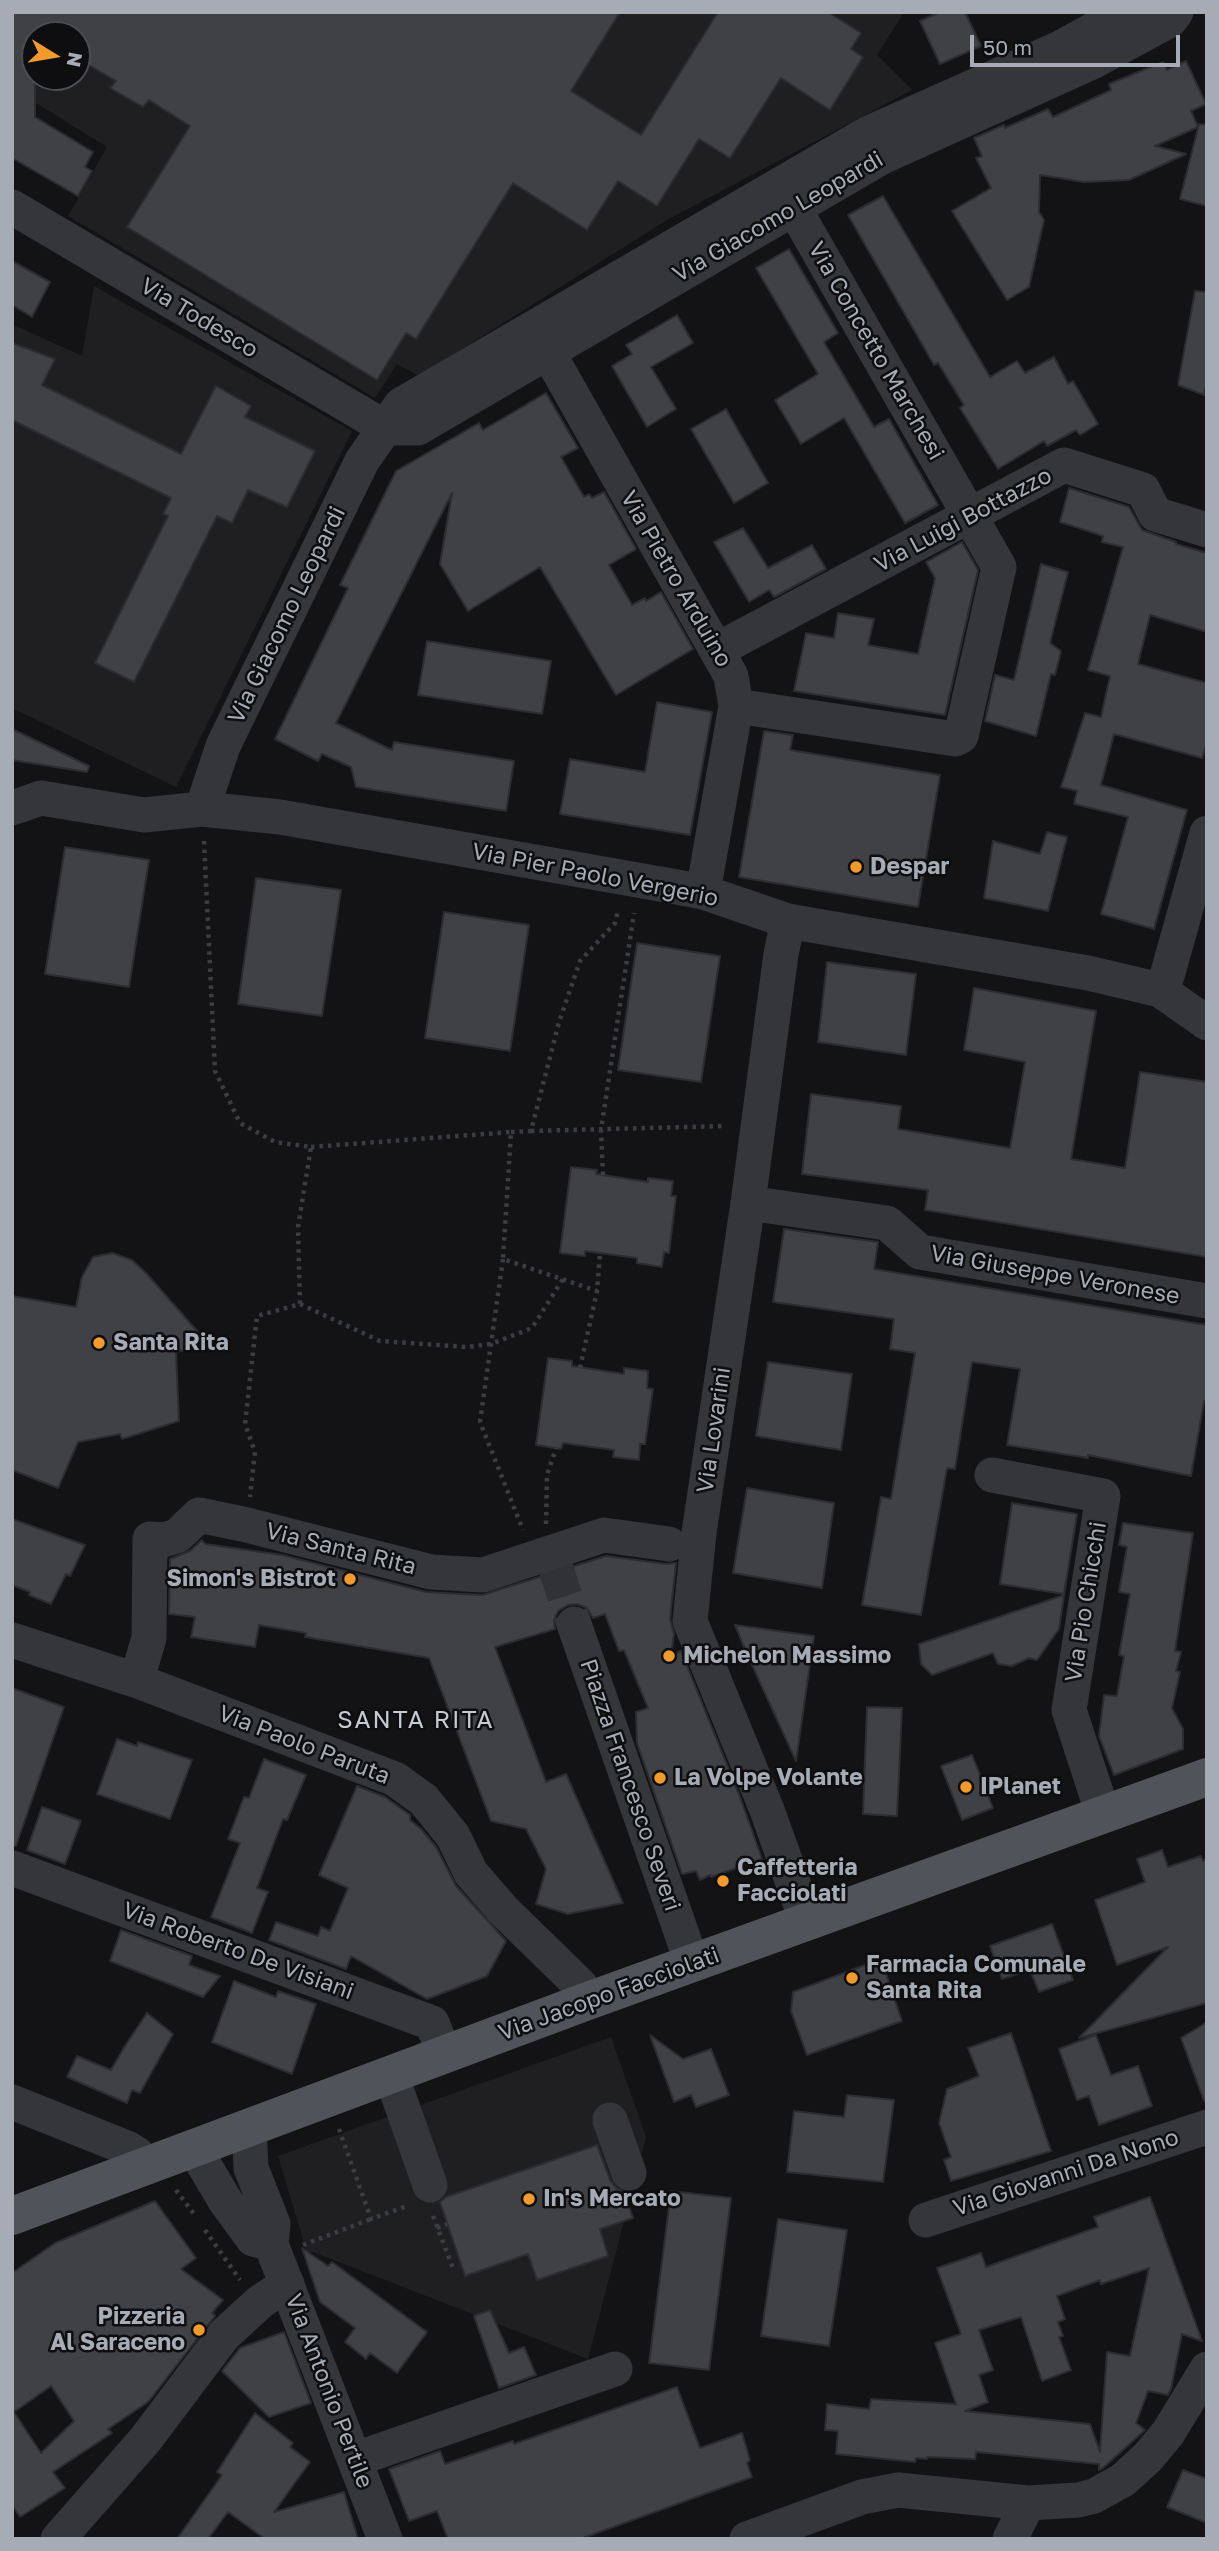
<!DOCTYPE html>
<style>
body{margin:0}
#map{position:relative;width:1219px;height:2551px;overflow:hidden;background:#131315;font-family:"Golos Text",sans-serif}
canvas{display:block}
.frame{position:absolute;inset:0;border:14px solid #a5acb5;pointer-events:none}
.north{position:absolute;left:21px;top:21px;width:70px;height:70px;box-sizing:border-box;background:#0e0e10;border:2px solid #4a4d52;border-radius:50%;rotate:101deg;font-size:19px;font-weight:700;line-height:28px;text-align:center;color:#a5acb5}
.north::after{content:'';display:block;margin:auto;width:24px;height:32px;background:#f39a2d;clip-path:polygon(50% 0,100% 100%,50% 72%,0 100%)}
.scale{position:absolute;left:970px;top:35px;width:210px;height:32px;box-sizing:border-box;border:4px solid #a5acb5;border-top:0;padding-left:9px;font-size:21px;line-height:24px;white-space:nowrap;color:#a5acb5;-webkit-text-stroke:5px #0e0e10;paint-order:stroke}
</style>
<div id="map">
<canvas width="1219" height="2551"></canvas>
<div class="frame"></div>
<div class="north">N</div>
<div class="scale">50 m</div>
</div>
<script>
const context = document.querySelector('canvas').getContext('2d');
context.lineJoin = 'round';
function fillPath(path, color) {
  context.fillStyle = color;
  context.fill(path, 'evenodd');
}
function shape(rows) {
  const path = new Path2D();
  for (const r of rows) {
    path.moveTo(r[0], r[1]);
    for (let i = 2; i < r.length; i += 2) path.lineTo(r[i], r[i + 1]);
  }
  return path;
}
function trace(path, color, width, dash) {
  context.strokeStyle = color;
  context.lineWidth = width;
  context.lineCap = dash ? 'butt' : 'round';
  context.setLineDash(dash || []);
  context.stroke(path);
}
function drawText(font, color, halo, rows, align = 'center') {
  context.font = font + ' "Golos Text",sans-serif';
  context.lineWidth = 5;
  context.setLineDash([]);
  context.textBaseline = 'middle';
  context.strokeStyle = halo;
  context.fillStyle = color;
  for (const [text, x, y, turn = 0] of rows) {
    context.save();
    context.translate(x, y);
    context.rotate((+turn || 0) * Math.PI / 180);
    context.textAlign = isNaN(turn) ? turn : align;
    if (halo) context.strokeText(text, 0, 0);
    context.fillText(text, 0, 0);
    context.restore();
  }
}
const built = shape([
 [12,12,904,12,877,55,912,90,667,220,419,376,397,364,375,398,68,216,107,147,12,88],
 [35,35,77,35,77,77,35,77],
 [94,286,352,431,176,787,12,708,12,324,82,356],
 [611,2037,646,2137,588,2359,313,2252,307,2253,278,2156]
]);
const building = shape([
 [12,12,620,12,571,91,641,135,718,12,828,12,861,33,851,49,863,57,830,110,781,78,730,158,699,139,657,206,618,181,587,230,513,183,416,339,406,333,377,380,127,227,190,126,149,100,143,107,110,88,116,81,77,58,77,35,35,35,35,117,93,152,85,167,92,171,78,196,12,158,12,12],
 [940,12,965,12,981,46,940,64,920,21,940,12],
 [1186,61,1206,104,1191,111,1198,127,1155,146,1186,154,1129,180,1084,182,1040,175,1039,212,1044,220,1029,287,1007,300,952,211,991,188,976,158,982,156,974,138,1004,125,1005,128,1048,109,1053,117,1111,90,1109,84,1163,62,1167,70,1186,61],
 [1199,124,1207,125,1207,206,1180,199,1199,124],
 [883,196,990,377,1017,361,1025,373,1054,357,1068,384,1073,381,1098,424,1080,435,1076,430,1047,446,1044,441,998,469,960,408,964,405,938,363,934,365,848,215,883,196],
 [789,249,838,333,824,342,874,427,889,419,938,505,905,523,844,418,801,444,775,400,818,374,756,268,789,249],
 [12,261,50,282,32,317,12,305,12,261],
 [1195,291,1207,292,1207,381,1204,395,1178,385,1195,291],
 [677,315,693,343,651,367,676,409,647,427,612,366,632,354,626,345,677,315],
 [12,343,55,359,42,385,181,454,216,386,251,406,245,417,315,451,287,507,248,490,232,523,217,516,134,682,95,663,168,516,163,514,171,498,12,420,12,343],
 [546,393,578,448,561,457,584,497,589,494,592,498,604,492,636,549,609,565,632,605,645,598,646,601,661,592,693,649,616,695,540,567,468,611,440,564,452,493,336,723,392,750,394,742,514,761,506,811,356,787,351,767,322,754,318,761,275,739,348,588,340,585,396,471,479,423,483,430,546,393],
 [726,409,768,483,734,503,691,429,726,409],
 [1069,488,1129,507,1142,530,1176,542,1176,544,1207,553,1207,632,1150,615,1138,664,1207,683,1207,742,1202,758,1114,734,1101,785,1187,810,1154,929,1101,914,1128,817,1074,804,1077,791,1061,787,1085,713,1101,717,1110,676,1088,670,1123,547,1102,542,1103,536,1060,522,1069,488],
 [743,528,768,568,812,545,826,569,774,597,769,590,749,602,714,542,743,528],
 [962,542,978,570,945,715,794,691,806,633,834,638,838,613,874,619,868,645,918,654,935,578,926,562,962,542],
 [1041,564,1068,572,1050,643,1061,651,1055,675,1051,674,1036,736,985,721,995,675,1014,680,1041,564],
 [427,641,551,661,542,714,418,695,427,641],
 [657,702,712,712,690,835,560,814,570,759,645,772,657,702],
 [12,729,89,766,87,772,12,760,12,729],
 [764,731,793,735,790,750,940,775,918,907,739,877,764,731],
 [1047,832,1067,837,1048,911,984,898,993,841,1040,854,1047,832],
 [65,847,149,860,129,987,45,974,65,847],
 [256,878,341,890,322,1016,238,1004,256,878],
 [444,912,529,925,510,1051,425,1038,444,912],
 [637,943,720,956,701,1082,618,1070,637,943],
 [827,962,916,974,906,1055,818,1042,827,962],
 [974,988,1096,1011,1071,1159,1125,1168,1140,1072,1207,1082,1207,1257,925,1210,928,1190,802,1174,811,1094,901,1106,898,1129,1010,1148,1025,1062,964,1050,974,988],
 [571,1167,597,1170,596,1174,648,1182,648,1178,673,1181,671,1196,676,1196,669,1253,664,1252,662,1267,637,1263,637,1258,585,1251,585,1256,560,1253,571,1167],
 [784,1229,878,1242,874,1269,1207,1325,1207,1402,1204,1401,1191,1476,1088,1455,1088,1458,1007,1445,1020,1369,972,1362,955,1469,947,1468,921,1615,862,1605,881,1497,891,1499,915,1353,890,1349,894,1319,773,1302,784,1229],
 [112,1253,132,1260,146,1273,198,1332,186,1335,185,1350,176,1352,179,1421,122,1439,120,1434,78,1442,58,1488,12,1470,12,1296,76,1307,82,1277,93,1257,112,1253],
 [548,1358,572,1361,572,1366,624,1374,624,1368,648,1371,647,1388,653,1389,645,1444,640,1444,639,1460,613,1457,614,1450,563,1443,561,1449,536,1445,548,1358],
 [768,1362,852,1374,841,1450,756,1436,768,1362],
 [747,1488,834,1503,822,1588,733,1573,747,1488],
 [1012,1503,1077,1514,1064,1594,1000,1584,1012,1503],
 [12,1519,85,1545,70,1576,66,1574,51,1604,29,1595,30,1592,12,1585,12,1519],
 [1123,1523,1193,1533,1175,1651,1181,1652,1176,1671,1180,1672,1172,1708,1183,1729,1183,1749,1114,1775,1099,1736,1104,1695,1117,1696,1124,1656,1119,1655,1130,1594,1119,1592,1127,1547,1119,1545,1123,1523],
 [202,1540,205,1544,282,1555,426,1592,482,1595,606,1556,666,1564,676,1563,670,1619,674,1634,671,1655,681,1651,740,1797,762,1859,711,1877,710,1875,700,1880,696,1871,682,1874,637,1743,636,1712,648,1708,624,1650,619,1651,605,1614,593,1618,587,1608,577,1604,568,1605,558,1611,554,1620,555,1629,495,1647,546,1782,566,1774,623,1903,568,1914,536,1904,546,1869,526,1829,491,1821,429,1658,305,1637,306,1633,259,1625,255,1647,191,1637,195,1617,169,1614,170,1559,190,1551,202,1540],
 [1064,1595,1059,1629,1037,1660,1029,1658,1012,1666,998,1664,993,1653,932,1675,921,1664,919,1644,1064,1595],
 [735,1625,814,1636,796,1761,747,1654,735,1625],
 [12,1688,64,1707,16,1846,12,1846,12,1688],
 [867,1707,902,1708,897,1816,863,1814,867,1707],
 [117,1739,137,1746,138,1742,192,1760,170,1819,97,1794,117,1739],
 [972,1755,993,1808,962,1820,941,1766,972,1755],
 [264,1759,306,1775,287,1820,283,1819,257,1888,268,1892,252,1933,211,1917,240,1843,228,1839,244,1797,249,1798,264,1759],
 [357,1786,385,1797,410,1815,410,1820,421,1829,436,1847,456,1886,506,1941,487,1976,427,1999,351,1956,346,1969,269,1940,276,1922,318,1936,321,1927,330,1931,348,1888,319,1875,357,1786],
 [42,1807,81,1821,65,1864,27,1850,42,1807],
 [1162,1850,1168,1867,1201,1856,1203,1861,1207,1859,1207,2003,1079,2038,1168,1947,1117,1965,1095,1900,1145,1882,1137,1859,1162,1850],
 [1052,1924,1073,1980,1039,1992,1030,1970,1002,1979,990,1946,1052,1924],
 [121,1930,192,1956,189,1965,220,1976,203,1997,110,1961,121,1930],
 [881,1959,902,2021,807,2055,791,2011,793,1992,881,1959],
 [234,1981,276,1997,278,1991,316,2004,292,2074,212,2042,234,1981],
 [147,2013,173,2034,140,2093,132,2090,127,2103,67,2077,77,2056,111,2070,125,2046,147,2013],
 [1207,2022,1207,2100,1204,2101,1181,2038,1207,2022],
 [1011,2033,1051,2151,951,2181,944,2160,951,2157,939,2123,947,2089,979,2076,968,2048,1011,2033],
 [650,2035,683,2059,711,2049,729,2095,696,2107,691,2095,674,2102,650,2035],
 [1096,2035,1111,2075,1138,2066,1152,2106,1099,2125,1089,2096,1077,2100,1059,2049,1096,2035],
 [847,2095,894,2100,883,2182,787,2172,794,2111,844,2117,847,2095],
 [597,2145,610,2180,616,2188,624,2192,633,2218,600,2229,608,2256,537,2280,528,2254,465,2276,440,2202,446,2197,597,2145],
 [671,2191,731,2198,709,2370,649,2363,671,2191],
 [1150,2197,1202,2341,1182,2334,1171,2389,1168,2395,1148,2391,1136,2423,1145,2430,1103,2468,1099,2470,1099,2464,976,2452,975,2459,927,2457,927,2459,916,2458,915,2462,836,2454,838,2431,825,2430,827,2404,869,2409,871,2399,956,2404,935,2343,961,2334,937,2268,981,2253,986,2267,1098,2227,1094,2217,1150,2197],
 [1149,2268,1130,2356,1107,2352,1100,2452,1090,2424,965,2411,988,2402,979,2375,993,2370,979,2330,1021,2317,1042,2381,1071,2370,1059,2337,1063,2336,1058,2322,1065,2319,1057,2296,1100,2280,1101,2284,1149,2268],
 [155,2201,196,2258,181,2269,223,2300,212,2313,215,2316,148,2402,108,2429,112,2433,53,2472,65,2488,20,2517,12,2505,12,2273,55,2243,155,2201],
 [51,2386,74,2421,41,2453,14,2412,51,2386],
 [778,2219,847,2230,829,2346,761,2336,778,2219],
 [302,2248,328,2266,332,2262,427,2332,397,2373,370,2353,366,2359,345,2342,355,2328,320,2302,302,2248],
 [490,2310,509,2353,524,2347,536,2375,499,2388,474,2316,490,2310],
 [284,2332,311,2403,269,2417,222,2371,240,2348,284,2332],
 [677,2387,700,2448,742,2433,750,2460,747,2463,752,2477,580,2539,448,2539,437,2511,409,2521,389,2469,440,2451,445,2464,513,2441,514,2444,677,2387],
 [255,2413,293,2443,290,2447,310,2462,274,2512,344,2492,358,2539,265,2539,228,2512,208,2539,177,2539,222,2475,217,2472,255,2413],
 [1183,2470,1207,2479,1207,2523,1167,2507,1183,2470]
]);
const minorTunnel = shape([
 [554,1563,574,1624]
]);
const path = shape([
 [204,841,215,1071,240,1123,275,1142,311,1147,298,1227,300,1304,257,1316,245,1424,255,1452,250,1497],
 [531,1131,726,1126],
 [511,1132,531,1131,559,1022,580,961,615,923,618,911],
 [311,1147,511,1132,503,1259,597,1291],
 [603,1175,601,1130,634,913],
 [503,1259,480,1422,523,1530],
 [300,1304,380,1341,467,1347,491,1344,532,1328,563,1279],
 [580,1368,597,1291,600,1253],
 [546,1524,547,1475,556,1448],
 [339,2129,371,2219,407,2206],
 [176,2190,194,2214],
 [433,2216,453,2268],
 [437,2228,447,2224],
 [205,2230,240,2280],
 [303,2245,371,2219]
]);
const minor = shape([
 [12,207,386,428],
 [536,331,731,676,736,706,703,892],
 [386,428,418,428,882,157,1092,62,1170,20,1176,12],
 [717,650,1064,465,1143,490,1155,514,1207,530],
 [736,706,955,739,961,736,999,567,783,189],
 [12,808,41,798,144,815,202,809,280,817,677,887,703,892,788,921,1088,973,1160,990,1207,1023],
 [202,809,223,746,362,461,401,405,869,133,1058,49,1126,12],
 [788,921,781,954,748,1203,699,1533,690,1621,767,1810,807,1922],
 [1160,990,1167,976,1207,833],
 [748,1203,887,1223,920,1252,1207,1301],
 [992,1475,1103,1496,1069,1710,1103,1814],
 [574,1624,686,1946],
 [12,1640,135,1680,395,1779,424,1800,453,1836,471,1873,503,1910,580,1985,585,2002],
 [139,1672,149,1638,150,1539,163,1540,177,1536,199,1515,247,1525,431,1572,483,1575,604,1535,669,1544],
 [12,1868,432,2023,445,2055],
 [391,2075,430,2185],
 [12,2102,127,2148,137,2154,142,2166],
 [610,2120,629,2173],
 [249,2128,251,2168,273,2224,271,2244,385,2539],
 [194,2148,226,2202,253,2239,271,2244],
 [926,2220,1207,2127],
 [356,2459,615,2369],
 [58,2539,145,2440,224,2335,260,2302,287,2284],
 [747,2539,862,2497,898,2490,1028,2503,1078,2500,1094,2496,1123,2480,1148,2457,1168,2433,1207,2369],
 [1010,2539,1028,2503]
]);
const major = shape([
 [12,2216,585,2002,1207,1777]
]);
const markers = [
 [856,867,7,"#f39a2d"],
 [99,1343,7,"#f39a2d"],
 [350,1579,7,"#f39a2d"],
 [669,1656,7,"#f39a2d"],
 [660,1778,7,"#f39a2d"],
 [966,1787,7,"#f39a2d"],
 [723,1881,7,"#f39a2d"],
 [852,1978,7,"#f39a2d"],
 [529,2199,7,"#f39a2d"],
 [199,2330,7,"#f39a2d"]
];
const streetNames = [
 ["Via Giacomo Leopardi",778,217,-30],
 ["Via Todesco",199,318,31],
 ["Via Concetto Marchesi",876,351,60],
 ["Via Luigi Bottazzo",963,520,-28],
 ["Via Pietro Arduino",676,579,60],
 ["Via Giacomo Leopardi",287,615,-64],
 ["Via Pier Paolo Vergerio",595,875,11],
 ["Via Giuseppe Veronese",1055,1275,10],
 ["Via Lovarini",714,1430,-82],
 ["Via Santa Rita",341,1549,14],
 ["Via Pio Chicchi",1086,1602,-81],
 ["Via Paolo Paruta",304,1745,21],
 ["Piazza Francesco Severi",630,1785,71],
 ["Via Roberto De Visiani",238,1951,20],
 ["Via Jacopo Facciolati",609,1994,-20],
 ["Via Giovanni Da Nono",1066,2173,-18],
 ["Via Antonio Pertile",329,2391,69]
];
const poiNames = [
 ["Despar",870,867],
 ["Santa Rita",113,1343],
 ["Simon's Bistrot",336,1579,"right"],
 ["Michelon Massimo",683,1656],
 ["La Volpe Volante",674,1778],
 ["IPlanet",980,1787],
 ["Caffetteria",737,1868],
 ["Facciolati",737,1894],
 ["Farmacia Comunale",866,1965],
 ["Santa Rita",866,1991],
 ["In's Mercato",543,2199],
 ["Pizzeria",185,2317,"right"],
 ["Al Saraceno",185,2343,"right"]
];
const neighbourhoodNames = [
 ["SANTA RITA",416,1720]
];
fillPath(built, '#1f1f22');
fillPath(building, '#3f4145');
trace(building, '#2d2d31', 2);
trace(minorTunnel, '#303235', 35, [35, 18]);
trace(path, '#3a3d41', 4.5, [3.5, 5]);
trace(minor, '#34363a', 35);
trace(major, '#505359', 38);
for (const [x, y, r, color] of markers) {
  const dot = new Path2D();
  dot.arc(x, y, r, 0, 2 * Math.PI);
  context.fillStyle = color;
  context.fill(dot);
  trace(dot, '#0e0e10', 2.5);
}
drawText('23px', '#a5acb5', '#0e0e10', streetNames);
drawText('bold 23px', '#a5acb5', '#0e0e10', poiNames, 'left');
context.letterSpacing = '2px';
drawText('24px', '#c6cad1', '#0e0e10', neighbourhoodNames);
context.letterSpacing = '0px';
</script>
